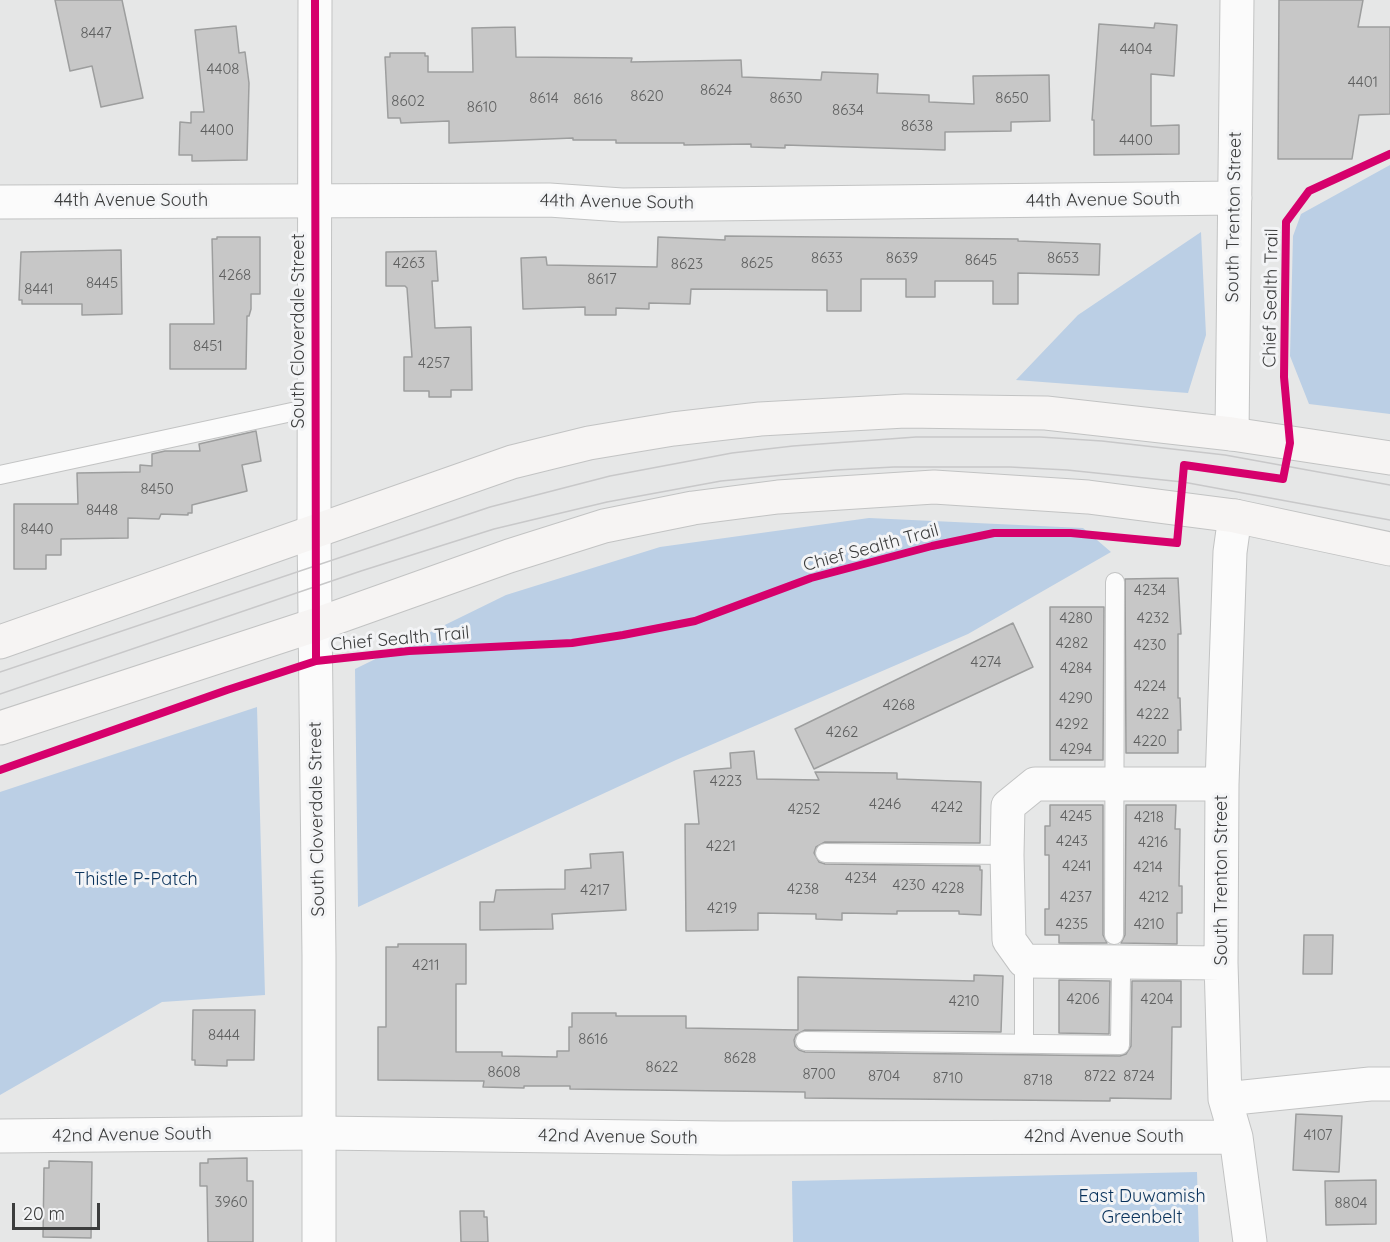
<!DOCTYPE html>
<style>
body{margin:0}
#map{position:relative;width:1390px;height:1242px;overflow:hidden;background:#e6e7e7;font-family:Quicksand,sans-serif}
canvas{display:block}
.scale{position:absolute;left:12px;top:1203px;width:88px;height:27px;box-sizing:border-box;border:3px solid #3c3d3d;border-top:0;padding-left:8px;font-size:18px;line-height:21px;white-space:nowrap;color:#3c3d3d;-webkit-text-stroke:4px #f3f4f6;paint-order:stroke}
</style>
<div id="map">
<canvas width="1390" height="1242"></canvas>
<div class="scale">20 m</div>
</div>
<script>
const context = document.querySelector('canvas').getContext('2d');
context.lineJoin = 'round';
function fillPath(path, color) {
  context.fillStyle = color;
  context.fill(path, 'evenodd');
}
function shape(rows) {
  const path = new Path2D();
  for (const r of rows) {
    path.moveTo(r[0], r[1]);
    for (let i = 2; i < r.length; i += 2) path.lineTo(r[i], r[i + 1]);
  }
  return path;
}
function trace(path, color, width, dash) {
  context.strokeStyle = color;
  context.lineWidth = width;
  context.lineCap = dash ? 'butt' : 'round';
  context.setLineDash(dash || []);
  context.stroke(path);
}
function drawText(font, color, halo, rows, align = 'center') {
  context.font = font + ' Quicksand,sans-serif';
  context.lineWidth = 6;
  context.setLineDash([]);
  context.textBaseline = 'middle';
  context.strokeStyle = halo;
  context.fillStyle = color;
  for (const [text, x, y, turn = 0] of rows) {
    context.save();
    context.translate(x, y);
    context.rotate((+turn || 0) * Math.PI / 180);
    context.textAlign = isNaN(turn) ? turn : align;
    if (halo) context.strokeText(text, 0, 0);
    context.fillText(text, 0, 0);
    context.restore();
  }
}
const green = shape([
 [1390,165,1390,414,1309,404,1290,356,1293,236,1301,214],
 [1201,232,1206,335,1188,393,1016,380,1078,315],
 [869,518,1083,528,1111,552,968,634,676,760,358,907,355,669,506,595,660,547],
 [257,707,265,995,162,1002,0,1095,0,792]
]);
const forest = shape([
 [1197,1172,1199,1242,793,1242,792,1181]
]);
const building = shape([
 [55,0,122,0,143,98,101,107,92,66,70,71,55,0],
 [1279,0,1363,0,1358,27,1390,27,1390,114,1359,115,1352,159,1278,159,1279,0],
 [1155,23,1177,25,1174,76,1151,74,1151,126,1179,125,1179,154,1094,155,1094,120,1092,120,1099,24,1154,28,1155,23],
 [236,26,239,53,245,52,249,83,247,160,192,161,192,155,179,155,180,122,191,123,191,112,204,112,195,30,236,26],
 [515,27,516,57,632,58,631,62,741,60,742,77,821,80,822,72,878,74,877,93,929,95,929,102,974,104,973,76,1049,75,1050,121,1011,122,1011,131,945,132,945,150,785,145,785,148,751,147,751,144,684,145,684,143,616,143,616,140,573,140,573,138,449,143,449,121,401,123,400,118,388,118,385,57,390,57,390,53,425,53,425,56,428,56,428,72,473,72,472,28,515,27],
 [725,236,1018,239,1018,241,1100,244,1099,275,1018,273,1018,304,993,304,993,281,935,281,935,297,906,297,906,279,861,279,861,311,827,311,827,290,691,289,690,304,649,303,649,309,616,308,616,315,585,315,585,307,523,309,521,258,546,257,547,265,657,267,658,237,725,240,725,236],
 [217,237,260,237,260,294,251,294,251,309,249,316,247,316,246,369,170,369,170,324,214,324,212,239,217,239,217,237],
 [121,250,122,314,82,315,82,304,22,304,22,300,19,300,21,252,121,250],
 [436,251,438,281,432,281,435,328,471,327,472,390,451,390,451,397,429,397,429,391,404,391,404,357,412,357,407,288,405,286,386,286,386,252,436,251],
 [256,431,261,461,242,465,247,491,192,505,192,513,188,513,188,515,161,514,159,519,128,518,128,538,61,539,61,555,46,555,46,569,14,569,14,504,78,504,77,473,140,472,140,465,152,466,152,454,165,451,200,451,199,444,256,431],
 [1178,578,1181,634,1178,634,1178,698,1180,698,1181,730,1178,730,1178,753,1126,753,1125,579,1178,578],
 [1050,607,1104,607,1103,760,1050,760,1050,607],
 [1013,623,1033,667,814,769,795,729,1013,623],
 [754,751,757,779,819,780,815,772,897,773,897,779,981,782,980,843,825,842,816,847,814,853,819,862,825,864,980,866,980,870,982,870,981,915,959,914,959,911,897,911,897,914,842,913,842,920,816,919,816,914,758,913,758,930,686,931,685,824,699,824,694,771,731,768,730,753,754,751],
 [1050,805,1103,805,1103,935,1107,943,1059,943,1059,935,1045,935,1045,909,1049,909,1049,855,1045,855,1045,826,1050,826,1050,805],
 [1126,805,1176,805,1175,829,1180,829,1179,886,1182,886,1182,913,1177,913,1177,944,1121,943,1125,935,1126,805],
 [623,852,626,910,552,914,553,929,480,930,480,902,494,902,496,890,565,889,565,870,591,868,590,854,623,852],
 [1304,935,1333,935,1332,974,1303,974,1304,935],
 [398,944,466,944,466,984,456,984,456,1052,502,1052,502,1056,557,1057,557,1051,569,1051,569,1027,572,1027,572,1013,616,1013,616,1016,686,1016,686,1028,798,1030,798,977,974,981,974,975,1003,976,1001,1032,805,1030,796,1035,794,1040,795,1046,799,1050,805,1052,1120,1056,1126,1054,1131,1046,1132,981,1181,981,1181,1027,1172,1027,1171,1099,1110,1098,1110,1101,805,1098,805,1092,570,1089,570,1086,524,1086,524,1088,483,1087,484,1081,378,1080,378,1027,386,1027,386,947,398,947,398,944],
 [1059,980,1110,981,1109,1034,1059,1033,1059,980],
 [193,1010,255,1010,254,1060,227,1060,227,1066,195,1065,195,1060,192,1060,193,1010],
 [1296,1114,1342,1116,1339,1172,1293,1170,1296,1114],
 [247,1158,247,1181,253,1181,253,1242,208,1242,207,1186,200,1186,200,1163,208,1163,208,1159,247,1158],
 [49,1161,92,1162,91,1238,43,1237,44,1168,49,1168,49,1161],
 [1376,1180,1376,1224,1326,1225,1325,1181,1376,1180],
 [460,1211,484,1211,484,1217,487,1217,488,1242,461,1242,460,1211]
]);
const service = shape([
 [0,475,315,407],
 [825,853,1007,855],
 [1114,935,1115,582],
 [805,1041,1120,1045,1121,976],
 [1024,1043,1024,961]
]);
const minor = shape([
 [0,202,549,200,622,205,1235,198],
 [1232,434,1237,0],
 [1235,516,1230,552,1222,784,1221,963,1225,1099,1236,1137,1250,1242],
 [1221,963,1024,961,1009,940,1007,855,1008,806,1035,784,1222,784],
 [1225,1099,1370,1084,1390,1084],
 [0,1136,319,1133,722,1138,1236,1137]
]);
const tertiary = shape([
 [315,0,314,530,319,956,319,1242]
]);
const secondary = shape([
 [0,642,512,462,589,443,673,429,760,419,905,411,1046,413,1232,434,1390,458],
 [0,728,315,625,509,556,604,526,693,508,778,497,934,487,1088,497,1235,516,1390,549]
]);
const tram = shape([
 [0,672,490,507,610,476,732,453,793,446,916,437,1040,437,1102,441,1225,455,1390,485],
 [0,694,361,571,494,529,607,502,721,481,836,470,894,467,1010,467,1067,470,1183,482,1390,520]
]);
const cycleway = shape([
 [315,0,316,661],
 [0,770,227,690,316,661,409,651,572,643,623,635,695,621,811,578,932,546,994,533,1071,533,1177,543,1184,465,1283,479,1290,443,1284,377,1286,222,1309,191,1390,154]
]);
const numberNames = [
 ["8447",96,33],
 ["4404",1136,49],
 ["4408",223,69],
 ["4401",1363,82],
 ["8624",716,90],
 ["8620",647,96],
 ["8614",544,98],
 ["8630",786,98],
 ["8650",1012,98],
 ["8616",588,99],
 ["8602",408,101],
 ["8610",482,107],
 ["8634",848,110],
 ["8638",917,126],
 ["4400",217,130],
 ["4400",1136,140],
 ["8633",827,258],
 ["8639",902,258],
 ["8653",1063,258],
 ["8645",981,260],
 ["4263",409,263],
 ["8625",757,263],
 ["8623",687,264],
 ["4268",235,275],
 ["8617",602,279],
 ["8445",102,283],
 ["8441",39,289],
 ["8451",208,346],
 ["4257",434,363],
 ["8450",157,489],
 ["8448",102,510],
 ["8440",37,529],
 ["4234",1150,590],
 ["4280",1076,618],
 ["4232",1153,618],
 ["4282",1072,643],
 ["4230",1150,645],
 ["4274",986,662],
 ["4284",1076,668],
 ["4224",1150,686],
 ["4290",1076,698],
 ["4268",899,705],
 ["4222",1153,714],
 ["4292",1072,724],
 ["4262",842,732],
 ["4220",1150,741],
 ["4294",1076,749],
 ["4223",726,781],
 ["4246",885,804],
 ["4242",947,807],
 ["4252",804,809],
 ["4245",1076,816],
 ["4218",1149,817],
 ["4243",1072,841],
 ["4216",1153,842],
 ["4221",721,846],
 ["4241",1077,866],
 ["4214",1148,867],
 ["4234",861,878],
 ["4230",909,885],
 ["4228",948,888],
 ["4238",803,889],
 ["4217",595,890],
 ["4237",1076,897],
 ["4212",1154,897],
 ["4219",722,908],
 ["4235",1072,924],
 ["4210",1149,924],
 ["4211",426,965],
 ["4206",1083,999],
 ["4204",1157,999],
 ["4210",964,1001],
 ["8444",224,1035],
 ["8616",593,1039],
 ["8628",740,1058],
 ["8622",662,1067],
 ["8608",504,1072],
 ["8700",819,1074],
 ["8704",884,1076],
 ["8722",1100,1076],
 ["8724",1139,1076],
 ["8710",948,1078],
 ["8718",1038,1080],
 ["4107",1318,1135],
 ["3960",231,1202],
 ["8804",1351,1203]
];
const streetNames = [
 ["44th Avenue South",1103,200,-1],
 ["44th Avenue South",131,201],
 ["44th Avenue South",617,202,1],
 ["South Trenton Street",1234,217,-89],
 ["Chief Sealth Trail",1271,298,-89],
 ["South Cloverdale Street",299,331,-90],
 ["Chief Sealth Trail",871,548,-15],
 ["Chief Sealth Trail",400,639,-5],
 ["South Cloverdale Street",317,819,-91],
 ["South Trenton Street",1222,880,-90],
 ["42nd Avenue South",132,1135,-1],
 ["42nd Avenue South",618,1137,1],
 ["42nd Avenue South",1104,1137]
];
const parkNames = [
 ["Thistle P-Patch",136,880],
 ["East Duwamish",1142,1197],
 ["Greenbelt",1142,1218]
];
fillPath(green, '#bbcfe5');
fillPath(forest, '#b9cfe7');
fillPath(building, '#c7c7c7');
trace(building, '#9d9e9e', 1.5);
trace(service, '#c2c3c3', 20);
trace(minor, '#c2c3c3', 35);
trace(tertiary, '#c2c3c3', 35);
trace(secondary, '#c2c3c3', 35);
trace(service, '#fbfbfb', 18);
trace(minor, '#fbfbfb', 33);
trace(tertiary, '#fbfbfb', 33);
trace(secondary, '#f6f4f3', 33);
trace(tram, '#c8c8c9', 1.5);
trace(cycleway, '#d6006c', 8);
drawText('15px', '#5f6060', null, numberNames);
drawText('18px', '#3c3d3d', '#f3f4f6', streetNames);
drawText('18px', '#09325b', '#f3f4f6', parkNames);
</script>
